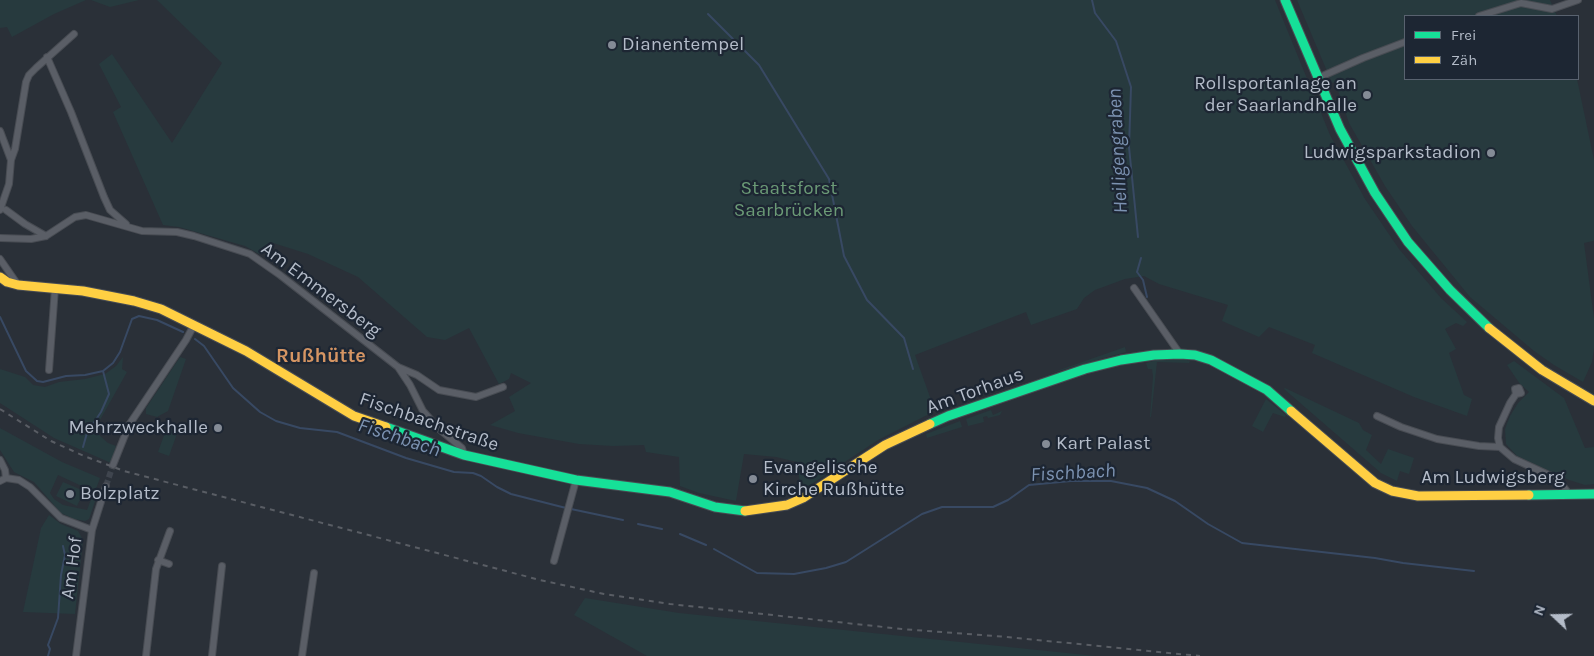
<!DOCTYPE html>
<meta charset="utf-8">
<style>
body{margin:0}
#map{position:relative;width:1594px;height:656px;overflow:hidden;background:#2a3038;font-family:Karla,sans-serif}
canvas{display:block}
.legend{position:absolute;left:1404px;top:15px;width:175px;height:65px;box-sizing:border-box;background:#1d2633;border:1px solid #59626f;margin:0;padding:6px 9px;list-style:none;font-size:15px;color:#b4bcc9}
.legend li{display:flex;align-items:center;gap:10px;height:25px}
.legend b{width:25px;border:1px solid #59626f}
.north{position:absolute;left:1529px;top:591px;width:50px;height:50px;-webkit-text-stroke:4px #1d2633;paint-order:stroke;rotate:291deg;font-size:14px;font-weight:700;line-height:20px;text-align:center;color:#b4bcc9}
.north::after{content:'';display:block;margin:auto;width:18px;height:22px;background:#b4bcc9;clip-path:polygon(50% 0,100% 100%,50% 72%,0 100%)}
</style>
<div id="map">
<canvas width="1594" height="656"></canvas>
<ul class="legend">
<li><b style="height:6px;background:#16e098"></b>Frei</li>
<li><b style="height:6px;background:#ffcf43"></b>Zäh</li>
</ul>
<div class="north">N</div>
</div>
<script>
const context = document.querySelector('canvas').getContext('2d');
context.lineJoin = 'round';
function fillPath(path, color) {
  context.fillStyle = color;
  context.fill(path, 'evenodd');
}
function shape(rows) {
  const path = new Path2D();
  for (const r of rows) {
    path.moveTo(r[0], r[1]);
    for (let i = 2; i < r.length; i += 2) path.lineTo(r[i], r[i + 1]);
  }
  return path;
}
function trace(path, color, width, dash) {
  context.strokeStyle = color;
  context.lineWidth = width;
  context.lineCap = dash ? 'butt' : 'round';
  context.setLineDash(dash || []);
  context.stroke(path);
}
function drawText(font, color, halo, rows, align = 'center') {
  context.font = font + ' Karla,sans-serif';
  context.lineWidth = 4.5;
  context.setLineDash([]);
  context.textBaseline = 'middle';
  context.strokeStyle = halo;
  context.fillStyle = color;
  for (const [text, x, y, turn = 0] of rows) {
    context.save();
    context.translate(x, y);
    context.rotate((+turn || 0) * Math.PI / 180);
    context.textAlign = isNaN(turn) ? turn : align;
    if (halo) context.strokeText(text, 0, 0);
    context.fillText(text, 0, 0);
    context.restore();
  }
}
const green = shape([
 [0,0,86,0,54,14,12,37,7,27,0,28],
 [91,0,139,0,110,7],
 [157,0,1275,0,1330,135,1365,199,1399,249,1441,298,1467,322,1463,326,1456,323,1445,329,1456,349,1449,353,1464,395,1472,399,1467,416,1414,397,1312,353,1315,345,1269,327,1259,337,1222,321,1228,305,1159,284,1144,276,1125,279,1095,290,1084,298,1077,309,1031,325,1026,312,915,355,935,411,878,440,801,491,797,462,776,457,744,454,736,501,699,493,680,486,679,457,646,452,644,445,613,446,579,444,518,433,490,425,515,411,509,397,531,383,511,373,509,379,499,384,469,328,445,340,427,337,358,277,308,254,270,242,259,254,245,246,179,227,163,225,113,112,121,107,99,64,112,54,172,143,222,63],
 [1297,0,1550,0,1557,16,1405,16,1405,79,1577,79,1594,160,1594,240,1593,241,1584,243,1594,318,1594,348,1592,362,1583,382,1554,365,1534,351,1470,297,1412,226,1385,186,1349,123,1335,82,1332,83],
 [1125,347,1126,352,1048,374],
 [123,357,122,369,127,372,96,427,97,433,108,443,116,446,111,463,54,438,0,403,0,369,25,377,33,385,45,387,59,382,85,379,105,374,116,366],
 [180,357,186,359,168,411,157,417,146,414,146,408],
 [1184,359,1190,361,1189,363,1157,362,1151,417,1150,417,1153,376,1152,369,1148,369,1146,363,1156,360],
 [1514,361,1564,398,1585,448,1594,447,1594,484,1585,485,1569,480,1517,456,1506,444,1505,429,1510,416,1518,403,1529,392,1520,384,1507,365],
 [1285,388,1359,423,1363,430,1372,435,1366,450,1381,464,1388,449,1414,458,1409,474,1400,471,1397,481,1381,473,1284,389],
 [1266,399,1286,415,1285,417,1273,413,1263,432,1252,426],
 [991,410,993,415,1002,411,1000,415,988,418,987,416,983,417,984,422,968,426,966,419],
 [960,421,962,427,927,438,926,434],
 [167,427,178,431,169,456,158,452],
 [0,428,62,462,100,478,96,489,86,488,58,475,50,493,54,499,63,505,87,510,92,497,96,498,89,519,85,521,74,519,61,513,34,482,14,472,0,450],
 [63,482,84,491,77,506,56,496],
 [49,515,61,524,78,531,83,540,75,614,23,612,41,528],
 [585,598,679,613,1096,656,647,656,574,615]
]);
const stream = shape([
 [1092,0,1095,13,1116,41,1131,87,1129,147,1138,237],
 [708,14,759,65,829,179,844,256,867,300,904,338,913,369],
 [1141,258,1137,272,1143,280,1147,297],
 [0,317,26,371,37,381,43,382,66,376,85,375,103,371,113,363,120,352,132,319,139,316,157,320,183,332],
 [195,339,204,346,233,388,260,412,276,421,300,428,337,432,406,458,454,472,473,473,481,476,497,487,511,494,566,508],
 [83,447,87,433,101,412,109,394,103,371],
 [571,509,623,520],
 [638,524,662,529],
 [680,534,706,545],
 [714,549,757,573,794,574,826,568,846,562,922,514,942,507,993,507,1008,500,1029,485,1071,481,1111,481,1147,488,1175,501,1208,524,1242,543,1375,558,1403,563,1474,571],
 [48,656,50,649,48,645,58,618,61,575,65,555,63,546]
]);
const streetTunnel = shape([
 [106,486,113,465]
]);
const street = shape([
 [1479,16,1521,3,1552,9,1578,0],
 [47,57,71,112,104,197,110,210,126,224],
 [1318,78,1363,58,1405,42],
 [0,131,11,160],
 [0,210,9,184,11,160,15,149,26,82,29,75,36,68,74,34],
 [6,210,25,224,46,236],
 [0,238,31,239,46,236,75,217,86,215,142,231,177,232,194,236,250,254,280,275,398,367,417,375,439,390,476,397,503,387],
 [0,259,18,285],
 [1134,288,1180,354],
 [398,367,410,385,423,411,439,429,462,448,464,455],
 [49,370,55,288],
 [1516,394,1515,389,1519,388,1521,393,1516,394,1510,403,1499,427,1498,438,1500,447,1514,459,1551,476,1559,481,1569,494],
 [1377,416,1401,427,1437,439,1479,446,1500,447],
 [0,460,5,470,6,478],
 [113,465,129,425,186,340,194,325],
 [0,481,6,478,19,480,30,487,61,518,92,530],
 [158,560,169,564],
 [554,561,576,480],
 [76,656,92,530,106,486],
 [146,656,156,569,170,531],
 [212,656,222,566],
 [302,656,314,573]
]);
const fast = shape([
 [1285,0,1340,129,1375,193,1408,242,1450,290,1489,328],
 [930,424,948,416,1085,369,1121,360,1154,355,1180,354,1195,355,1211,360,1267,390,1291,411],
 [386,427,464,455,576,480,670,492,715,507,745,511],
 [1529,495,1594,494]
]);
const slow = shape([
 [0,277,7,282,18,285,83,291,134,301,161,309,246,351,354,416,386,427],
 [1489,328,1542,370,1594,401],
 [1291,411,1375,483,1392,491,1418,496,1529,495],
 [745,511,787,505,803,498,885,445,930,424]
]);
const rail = shape([
 [0,409,51,441,84,456,124,471,540,580,604,594,670,604,902,629,1007,637,1200,656]
]);
const markers = [
 [612,45,5,"#848b96"],
 [1367,95,5,"#848b96"],
 [1491,153,5,"#848b96"],
 [218,428,5,"#848b96"],
 [1046,444,5,"#848b96"],
 [753,479,5,"#848b96"],
 [70,494,5,"#848b96"]
];
const poiNames = [
 ["Dianentempel",622,45],
 ["Rollsportanlage an",1357,84,"right"],
 ["der Saarlandhalle",1357,106,"right"],
 ["Ludwigsparkstadion",1481,153,"right"],
 ["Mehrzweckhalle",208,428,"right"],
 ["Kart Palast",1056,444],
 ["Evangelische",763,468],
 ["Kirche Rußhütte",763,490],
 ["Bolzplatz",80,494]
];
const parkNames = [
 ["Staatsforst",789,189],
 ["Saarbrücken",789,211]
];
const streetNames = [
 ["Am Emmersberg",321,290,37],
 ["Am Torhaus",975,391,-20],
 ["Fischbachstraße",429,422,19],
 ["Am Ludwigsberg",1493,478],
 ["Am Hof",72,568,-82]
];
const waterNames = [
 ["Heiligengraben",1118,151,-93],
 ["Fischbach",399,438,18],
 ["Fischbach",1073,473,-3]
];
const neighbourhoodNames = [
 ["Rußhütte",321,356]
];
fillPath(green, '#273a3e');
trace(stream, '#384963', 2);
trace(streetTunnel, '#3f454e', 6, [6, 3]);
trace(street, '#484c53', 8);
trace(fast, '#484c53', 11);
trace(slow, '#484c53', 11);
trace(street, '#5a5e66', 6);
trace(fast, '#16e098', 9);
trace(slow, '#ffcf43', 9);
trace(rail, '#595d64', 2, [5, 5]);
for (const [x, y, r, color] of markers) {
  const dot = new Path2D();
  dot.arc(x, y, r, 0, 2 * Math.PI);
  context.fillStyle = color;
  context.fill(dot);
  trace(dot, '#1d2633', 2);
}
drawText('19px', '#b4bcc9', '#1d2633', poiNames, 'left');
drawText('19px', '#6b9a76', '#1d2633', parkNames);
drawText('19px', '#b4bcc9', '#1d2633', streetNames);
drawText('italic 20px', '#7c92b1', '#1d2633', waterNames);
drawText('bold 20px', '#d59563', '#1d2633', neighbourhoodNames);
</script>
